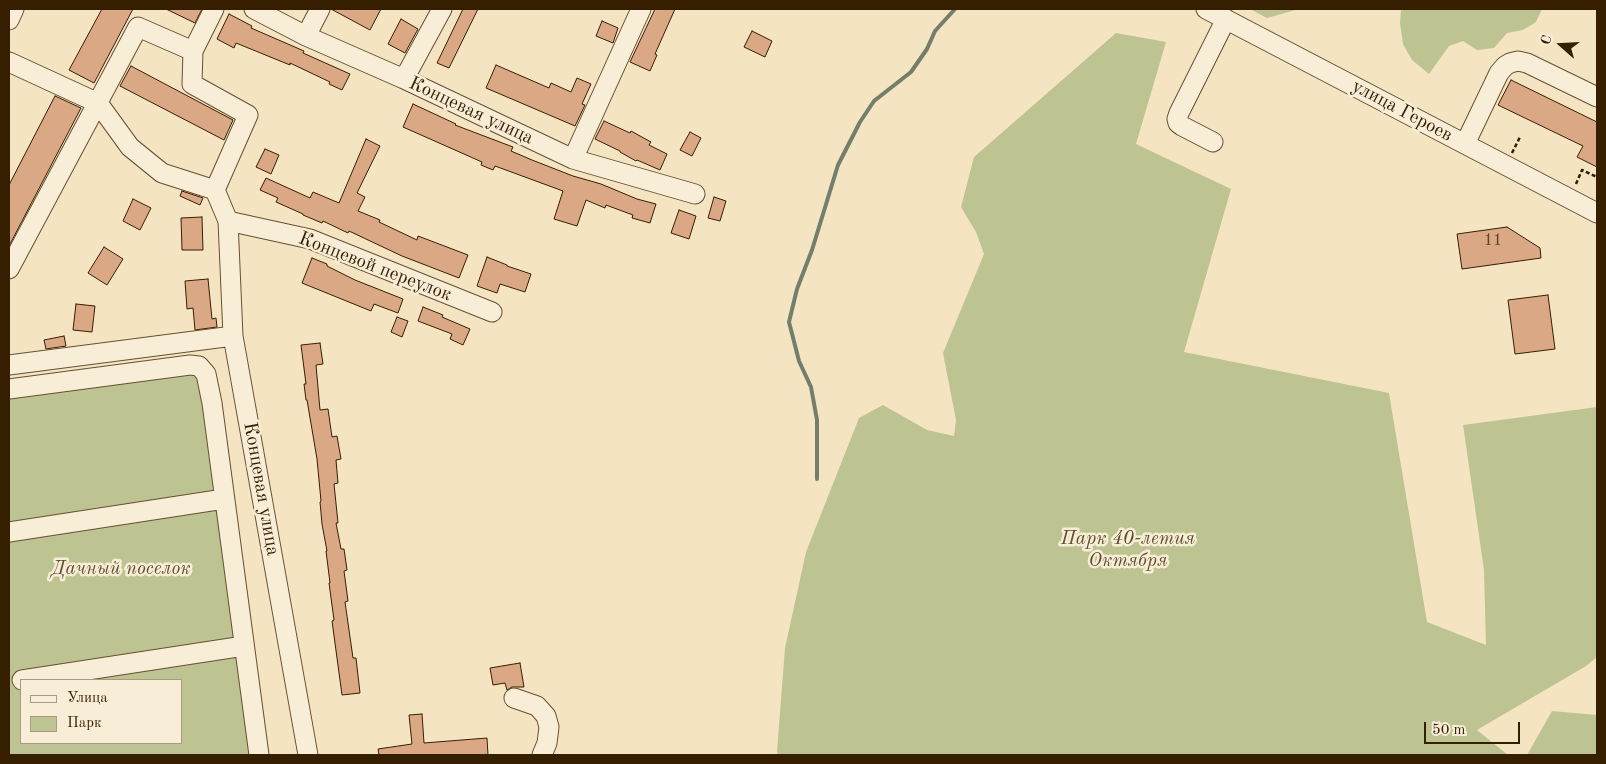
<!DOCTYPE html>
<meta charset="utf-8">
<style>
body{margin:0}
#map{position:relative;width:1606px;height:764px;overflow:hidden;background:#f5e4c2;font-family:"Old Standard TT",serif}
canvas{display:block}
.frame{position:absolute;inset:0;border:10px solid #361e01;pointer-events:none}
.legend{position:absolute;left:20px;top:679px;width:162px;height:65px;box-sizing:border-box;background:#f8edd7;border:1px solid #aa9a81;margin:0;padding:6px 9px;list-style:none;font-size:15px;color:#361e01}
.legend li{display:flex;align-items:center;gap:10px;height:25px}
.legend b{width:25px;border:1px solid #aa9a81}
.north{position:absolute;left:1536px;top:20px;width:50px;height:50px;-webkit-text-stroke:4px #f8edd7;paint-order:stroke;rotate:289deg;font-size:14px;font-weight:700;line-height:20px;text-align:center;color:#361e01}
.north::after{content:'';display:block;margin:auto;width:18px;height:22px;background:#361e01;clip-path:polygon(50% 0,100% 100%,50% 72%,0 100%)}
.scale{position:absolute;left:1424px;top:722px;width:96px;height:22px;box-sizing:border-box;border:2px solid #361e01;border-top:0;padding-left:6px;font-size:15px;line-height:18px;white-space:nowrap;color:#361e01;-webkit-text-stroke:4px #f8edd7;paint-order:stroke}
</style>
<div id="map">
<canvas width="1606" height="764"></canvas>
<div class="frame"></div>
<ul class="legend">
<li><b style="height:6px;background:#f8edd7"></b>Улица</li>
<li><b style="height:14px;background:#bdc492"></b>Парк</li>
</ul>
<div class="north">С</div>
<div class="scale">50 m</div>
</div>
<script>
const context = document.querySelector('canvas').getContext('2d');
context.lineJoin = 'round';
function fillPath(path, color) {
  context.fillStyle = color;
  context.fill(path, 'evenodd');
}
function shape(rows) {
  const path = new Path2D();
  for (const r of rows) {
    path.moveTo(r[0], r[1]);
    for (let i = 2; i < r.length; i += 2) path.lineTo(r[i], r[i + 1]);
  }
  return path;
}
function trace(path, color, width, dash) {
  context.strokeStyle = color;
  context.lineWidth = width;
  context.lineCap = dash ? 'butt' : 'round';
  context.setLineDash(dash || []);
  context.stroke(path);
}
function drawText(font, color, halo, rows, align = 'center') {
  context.font = font + ' "Old Standard TT",serif';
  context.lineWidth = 5;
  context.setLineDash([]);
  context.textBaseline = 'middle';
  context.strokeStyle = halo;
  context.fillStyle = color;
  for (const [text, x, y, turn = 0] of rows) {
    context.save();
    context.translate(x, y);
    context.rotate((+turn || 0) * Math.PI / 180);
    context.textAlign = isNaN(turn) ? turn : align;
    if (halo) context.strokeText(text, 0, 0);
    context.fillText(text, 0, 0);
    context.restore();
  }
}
const green = shape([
 [1250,9,1299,9,1267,18],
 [1401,9,1542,9,1536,22,1523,30,1507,33,1494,48,1477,50,1463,41,1449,46,1429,74,1412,60,1403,44,1400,23],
 [1116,33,1166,42,1136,144,1231,189,1184,352,1389,393,1427,622,1486,645,1484,570,1463,425,1597,407,1597,657,1586,666,1477,730,1508,755,778,755,777,751,785,648,806,552,859,418,883,405,927,430,954,436,956,420,943,353,984,254,976,232,961,207,974,157],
 [199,366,259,755,9,755,9,389],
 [21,680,181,680,181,743,21,743],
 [1552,711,1597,715,1597,755,1527,755]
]);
const stream = shape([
 [817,479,817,420,811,387,799,361,789,322,797,289,812,250,838,165,860,122,874,101,911,72,927,49,935,31,955,9]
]);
const building = shape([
 [102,9,133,9,94,83,69,70,102,9],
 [166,9,202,9,195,23,166,9],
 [331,9,381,9,370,30,331,9],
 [463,9,478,9,449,68,437,63,463,9],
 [655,9,675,9,655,54,657,55,650,71,630,62,655,9],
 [229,14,252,26,251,28,304,51,303,53,350,74,342,90,329,84,330,82,290,63,290,65,236,43,234,48,217,39,229,14],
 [401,19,418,29,405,53,388,44,401,19],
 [602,21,618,28,613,43,596,36,602,21],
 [752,31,772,41,765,57,744,47,752,31],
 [496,65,549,88,551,83,571,92,577,78,591,84,582,104,585,105,575,126,486,88,496,65],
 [131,66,233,120,224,140,120,86,131,66],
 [1511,80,1597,122,1597,167,1577,157,1583,146,1498,105,1511,80],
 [55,96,81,108,9,246,9,185,55,96],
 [413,104,456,124,455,125,513,147,511,151,532,160,573,176,601,184,637,199,656,204,650,223,632,218,633,215,606,205,605,208,586,200,577,226,554,219,563,191,495,166,493,170,481,165,482,162,403,127,413,104],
 [604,121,630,133,631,131,651,142,649,145,667,154,660,170,637,160,636,161,620,152,620,151,595,139,604,121],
 [690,132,701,138,692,156,680,150,690,132],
 [366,139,380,146,357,193,365,197,358,211,380,220,379,222,417,240,418,236,468,255,459,278,402,256,349,231,348,233,323,221,322,223,303,215,303,214,276,202,278,198,260,190,266,178,310,198,313,192,339,203,366,139],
 [265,149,279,155,271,174,256,167,265,149],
 [182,191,203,198,200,205,180,196,182,191],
 [714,197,726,201,720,221,708,218,714,197],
 [133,199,151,208,140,230,123,221,133,199],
 [679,210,696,216,689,239,671,233,679,210],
 [202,217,203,250,182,250,181,218,202,217],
 [1507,227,1540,248,1541,258,1462,269,1457,234,1507,227],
 [104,247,123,259,107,285,88,273,104,247],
 [487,257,507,265,507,266,531,274,525,292,500,284,497,293,477,286,487,257],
 [312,258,327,264,327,266,355,280,403,299,398,313,374,304,371,311,302,283,312,258],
 [208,279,212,319,216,318,217,327,195,330,193,308,187,309,185,281,208,279],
 [1548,295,1555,349,1515,354,1508,300,1548,295],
 [76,304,95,306,92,332,73,330,76,304],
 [423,307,443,315,442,317,470,329,463,345,450,339,452,334,418,321,423,307],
 [397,317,408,321,402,337,391,332,397,317],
 [64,336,66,346,46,349,44,340,64,336],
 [320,343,323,364,316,365,320,410,328,409,332,437,337,436,341,459,336,460,338,483,334,484,338,523,336,523,341,549,344,549,347,570,344,571,348,601,345,602,353,658,356,658,360,693,342,695,332,621,334,620,329,583,330,583,326,551,327,551,322,524,320,502,321,501,317,459,307,400,306,400,304,384,306,384,301,345,320,343],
 [520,663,524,687,512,687,507,690,505,683,493,685,490,668,520,663],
 [422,714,424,743,487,738,488,755,379,755,378,749,412,744,409,715,422,714]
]);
const path = shape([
 [1512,153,1520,137],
 [1576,184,1582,170,1597,177]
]);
const minor = shape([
 [214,9,193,51,192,84,248,115,215,190,228,221,233,336,308,755],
 [254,9,306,36,404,79,573,159,695,194],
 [1206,9,1597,213],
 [9,20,14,9],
 [306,36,320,9],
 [9,62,98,103,130,147,162,173,215,190],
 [404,79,442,9],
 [1213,142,1182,126,1178,123,1177,119,1179,113,1226,19],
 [1465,144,1499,73,1505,66,1510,63,1518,61,1527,63,1597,97],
 [573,159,641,9],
 [228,221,310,239,492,312],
 [9,269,138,27,193,51],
 [9,365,233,336],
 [9,389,190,365,199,366,206,374,212,403,259,755],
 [9,532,224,499],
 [22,680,244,646],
 [514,698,537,706,546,716,549,727,547,743,542,755]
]);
const numberNames = [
 ["11",1493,241]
];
const streetNames = [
 ["Концевая улица",471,111,25],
 ["улица Героев",1402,111,28],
 ["Концевой переулок",375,267,21],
 ["Концевая улица",261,489,80]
];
const parkNames = [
 ["Парк 40-летия",1128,539],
 ["Октября",1128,561],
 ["Дачный поселок",121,569]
];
fillPath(green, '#bdc492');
trace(stream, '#737f6b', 4);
fillPath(building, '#daa884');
trace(building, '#361e01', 1);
trace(minor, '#665031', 21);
trace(path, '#361e01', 2.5, [4, 2.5]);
trace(minor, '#f8edd7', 19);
drawText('16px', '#5f4022', null, numberNames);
drawText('19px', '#361e01', '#f8edd7', streetNames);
drawText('italic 19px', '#5e502c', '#f8edd7', parkNames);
</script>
